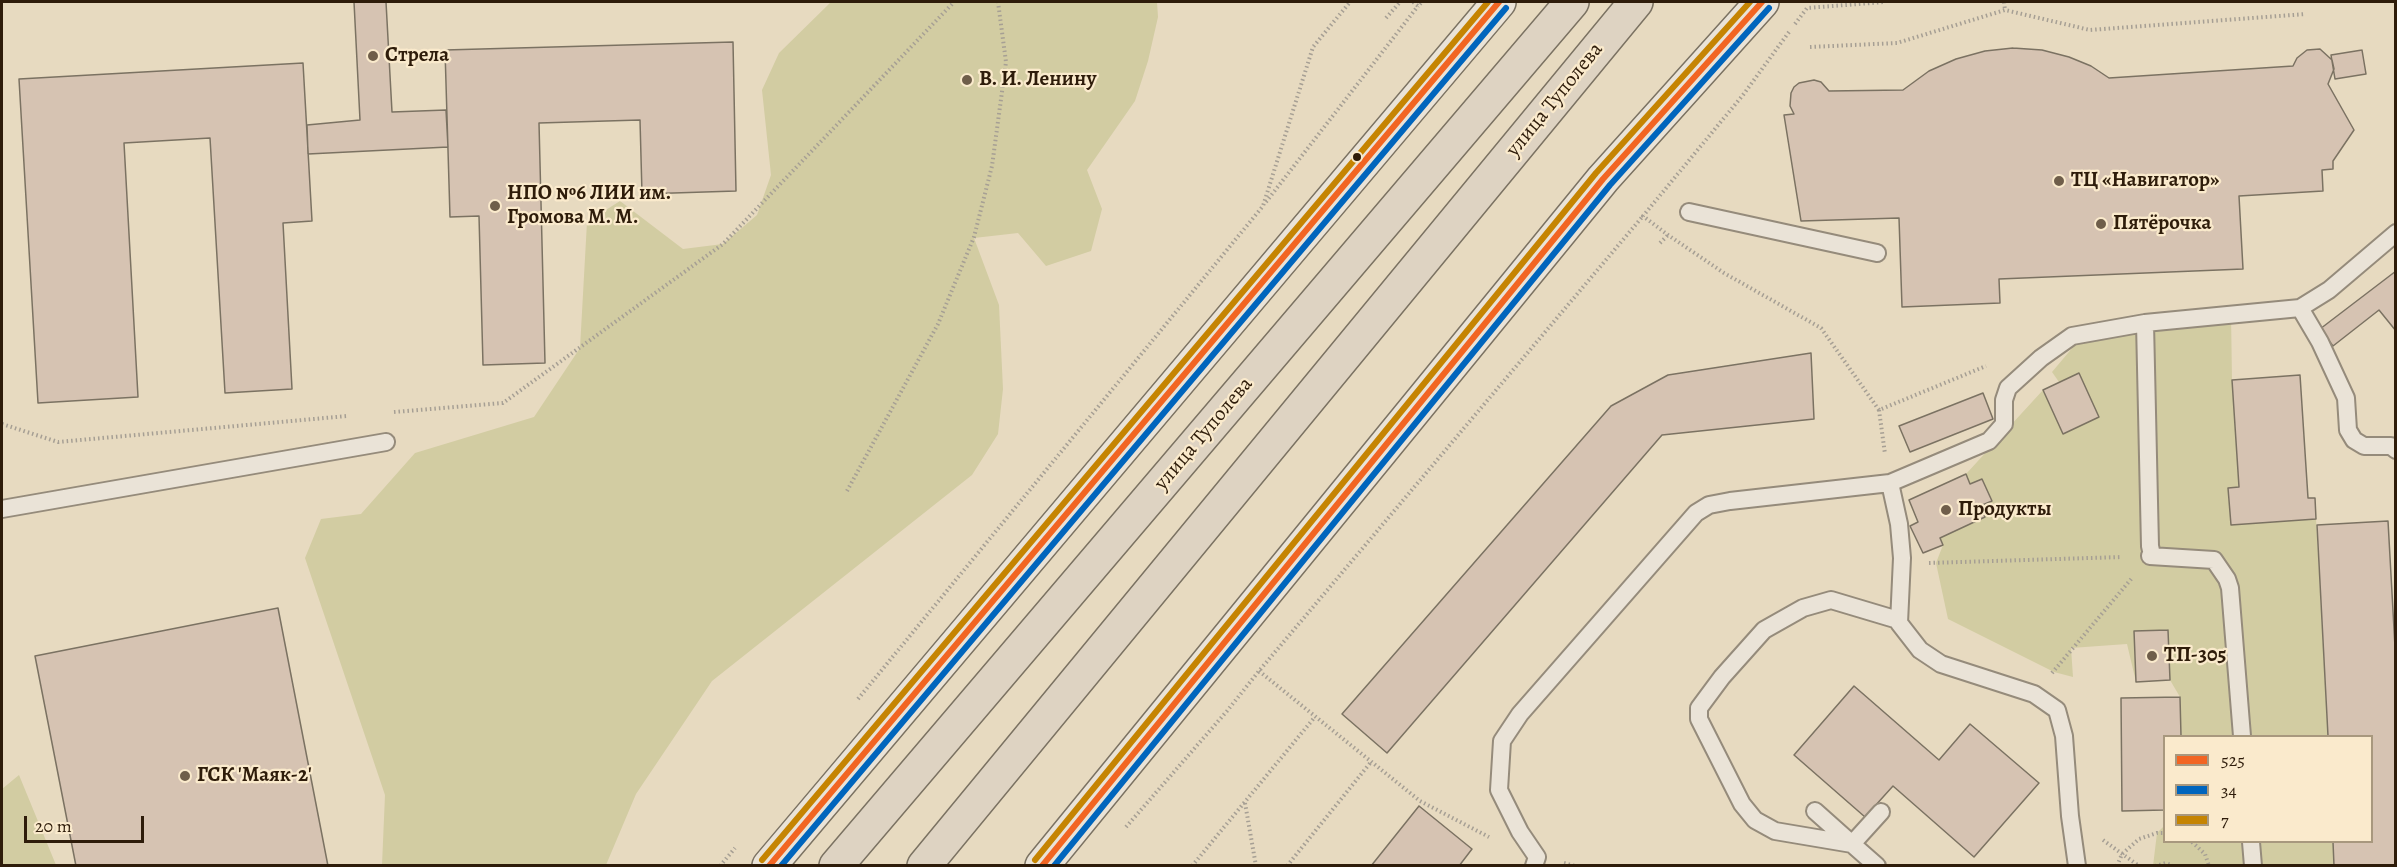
<!DOCTYPE html>
<meta charset="utf-8">
<style>
body{margin:0}
#map{position:relative;width:2397px;height:867px;overflow:hidden;background:#e7dac0;font-family:Alegreya,serif}
canvas{display:block}
.frame{position:absolute;inset:0;border:3px solid #2e1c0a;pointer-events:none}
.legend{position:absolute;left:2163px;top:735px;width:210px;height:108px;box-sizing:border-box;background:#faeacc;border:2px solid #a8987e;margin:0;padding:8px 10px;list-style:none;font-size:18px;color:#2e1c0a}
.legend li{display:flex;align-items:center;gap:12px;height:30px}
.legend b{width:30px;border:2px solid #a8987e}
.scale{position:absolute;left:24px;top:816px;width:120px;height:27px;box-sizing:border-box;border:3px solid #2e1c0a;border-top:0;padding-left:8px;font-size:18px;line-height:21px;white-space:nowrap;color:#2e1c0a;-webkit-text-stroke:4px #faeacc;paint-order:stroke}
</style>
<div id="map">
<canvas width="2397" height="867"></canvas>
<div class="frame"></div>
<ul class="legend">
<li><b style="height:8px;background:#f26522"></b>525</li>
<li><b style="height:8px;background:#0065bd"></b>34</li>
<li><b style="height:8px;background:#c58402"></b>7</li>
</ul>
<div class="scale">20 m</div>
</div>
<script>
const context = document.querySelector('canvas').getContext('2d');
context.lineJoin = 'round';
function fillPath(path, color) {
  context.fillStyle = color;
  context.fill(path, 'evenodd');
}
function shape(rows) {
  const path = new Path2D();
  for (const r of rows) {
    path.moveTo(r[0], r[1]);
    for (let i = 2; i < r.length; i += 2) path.lineTo(r[i], r[i + 1]);
  }
  return path;
}
function trace(path, color, width, dash) {
  context.strokeStyle = color;
  context.lineWidth = width;
  context.lineCap = dash ? 'butt' : 'round';
  context.setLineDash(dash || []);
  context.stroke(path);
}
function drawText(font, color, halo, rows, align = 'center') {
  context.font = font + ' Alegreya,serif';
  context.lineWidth = 4.5;
  context.setLineDash([]);
  context.textBaseline = 'middle';
  context.strokeStyle = halo;
  context.fillStyle = color;
  for (const [text, x, y, turn = 0] of rows) {
    context.save();
    context.translate(x, y);
    context.rotate((+turn || 0) * Math.PI / 180);
    context.textAlign = isNaN(turn) ? turn : align;
    if (halo) context.strokeText(text, 0, 0);
    context.fillText(text, 0, 0);
    context.restore();
  }
}
const green = shape([
 [831,2,1157,2,1158,17,1148,61,1135,101,1087,170,1102,209,1091,251,1046,266,1018,233,974,238,999,305,1003,389,998,434,972,475,712,681,636,794,606,865,382,865,385,795,305,558,321,519,361,514,415,453,534,417,580,348,587,222,620,201,683,249,723,244,757,215,771,175,762,90,779,53],
 [2231,314,2232,380,2239,487,2228,488,2231,524,2316,519,2328,736,2181,736,2180,697,2170,680,2168,630,2134,632,2136,682,2127,644,2071,648,2073,677,2054,672,1948,619,1936,563,1943,545,1940,538,1985,517,1980,506,1982,479,1970,484,1966,474,2043,390,2063,433,2098,417,2079,374,2059,382,2052,372,2084,334],
 [19,775,56,865,2,865,2,789],
 [2164,826,2164,842,2333,842,2334,865,2153,866,2157,833]
]);
const building = shape([
 [354,2,386,2,392,112,446,110,448,147,308,154,307,125,360,120,354,2],
 [733,42,736,191,642,194,640,120,539,123,545,363,483,365,479,216,450,217,445,50,733,42],
 [2013,48,2042,50,2069,57,2091,66,2109,78,2293,66,2297,58,2307,50,2320,49,2332,60,2334,69,2328,84,2354,130,2333,161,2333,169,2322,170,2323,191,2239,196,2243,269,1999,279,2000,303,1902,307,1899,218,1801,221,1784,115,1794,114,1790,106,1791,93,1794,87,1799,83,1814,80,1821,82,1829,91,1903,90,1929,71,1956,59,1985,51,2013,48],
 [2362,50,2366,74,2335,79,2331,55,2362,50],
 [303,63,312,221,283,223,292,389,225,393,210,138,124,143,138,397,38,403,19,79,303,63],
 [2396,271,2396,331,2379,310,2333,346,2320,329,2396,271],
 [1811,353,1814,419,1662,435,1387,753,1342,714,1611,406,1668,375,1811,353],
 [2079,373,2099,417,2063,434,2043,390,2079,373],
 [2300,375,2308,498,2315,498,2316,519,2231,525,2228,488,2239,487,2232,380,2300,375],
 [1983,393,1993,419,1910,452,1899,426,1983,393],
 [1966,474,1970,484,1982,479,1992,501,1980,506,1985,517,1940,538,1943,545,1923,553,1910,526,1918,522,1909,500,1966,474],
 [2388,521,2396,665,2396,866,2334,866,2333,842,2372,842,2372,736,2328,736,2317,525,2388,521],
 [278,608,328,866,76,866,35,656,278,608],
 [2168,630,2170,680,2136,682,2134,631,2168,630],
 [1854,686,1939,760,1970,724,2039,783,1974,857,1893,786,1865,817,1794,755,1854,686],
 [2180,697,2181,736,2164,736,2164,810,2122,811,2121,698,2180,697],
 [1419,806,1472,849,1459,866,1371,866,1419,806]
]);
const path = shape([
 [1413,2,1418,6,1422,2],
 [2004,2,2005,10],
 [1386,18,1400,2],
 [1795,24,1807,8,1884,2],
 [1789,32,1743,95,1643,216,1668,235,1724,273,1821,328,1879,410,1986,366],
 [1810,47,1897,43,2005,10,2090,30,2306,14],
 [1266,202,1418,6],
 [1660,243,1668,235],
 [1879,410,1885,454],
 [394,412,503,403,723,244,954,2],
 [2,424,58,442,347,416],
 [847,491,938,324,974,237,992,166,1006,62,998,2],
 [1929,563,2122,557],
 [1259,671,1420,801,1489,837],
 [2052,673,2132,578],
 [858,699,1263,206,1313,47,1350,2],
 [1245,803,1256,866],
 [1126,827,1227,711,1259,671,1643,216],
 [2103,840,2139,866],
 [2192,842,2205,854,2209,866],
 [1564,863,1575,866],
 [720,866,735,848],
 [1192,866,1314,718],
 [1287,866,1371,762],
 [2117,866,2122,854,2139,839,2157,833,2164,833],
 [2155,866,2166,863,2173,866]
]);
const lane = shape([
 [1689,212,1877,253],
 [2300,308,2320,342,2346,398,2348,430,2354,440,2364,446,2391,446,2396,450],
 [1890,483,1989,441,2004,424,2004,400,2008,388,2041,358,2072,336,2145,323],
 [2,509,386,442],
 [2242,736,2230,588,2227,579,2214,560,2150,556,2152,555,2150,546,2145,323,2300,308,2329,290,2396,233],
 [1815,811,1852,844,1881,812],
 [2251,842,2253,866],
 [1534,866,1537,857,1520,832,1499,790,1502,741,1520,714,1696,513,1709,505,1730,501,1890,483,1899,524,1902,558,1899,623,1920,650,1941,664,2034,694,2057,710,2064,736,2070,816,2077,866],
 [1877,866,1852,844,1775,831,1755,820,1742,804,1699,719,1699,708,1722,677,1764,630,1803,608,1831,600,1898,620]
]);
const secondary = shape([
 [769,866,1499,2],
 [1042,866,1603,179,1762,2]
]);
const primary = shape([
 [836,866,1572,2],
 [924,866,1636,2]
]);
const bus1 = shape([
 [769,866,1499,2],
 [1042,866,1603,179,1762,2]
]);
const bus2 = shape([
 [781,866,1506,8],
 [1054,866,1610,185,1769,8]
]);
const bus3 = shape([
 [762,860,1488,2],
 [1035,860,1596,173,1750,2]
]);
const markers = [
 [373,56,6,"#6f5e4a"],
 [967,80,6,"#6f5e4a"],
 [1357,157,5,"#2e1c0a"],
 [2059,181,6,"#6f5e4a"],
 [495,206,6,"#6f5e4a"],
 [2101,224,6,"#6f5e4a"],
 [1946,510,6,"#6f5e4a"],
 [2152,656,6,"#6f5e4a"],
 [185,776,6,"#6f5e4a"]
];
const poiNames = [
 ["Стрела",385,56],
 ["В. И. Ленину",979,80],
 ["ТЦ «Навигатор»",2071,181],
 ["НПО №6 ЛИИ им.",507,194],
 ["Громова М. М.",507,218],
 ["Пятёрочка",2113,224],
 ["Продукты",1958,510],
 ["ТП-305",2164,656],
 ["ГСК 'Маяк-2'",197,776]
];
const streetNames = [
 ["улица Туполева",1555,100,-51],
 ["улица Туполева",1204,434,-50]
];
fillPath(green, '#d2cca2');
fillPath(building, '#d6c3b2');
trace(building, '#7b7262', 1.5);
trace(lane, '#958b7b', 20);
trace(secondary, '#7b7262', 36);
trace(primary, '#7b7262', 36);
trace(path, '#a69f94', 4, [1.5, 3]);
trace(lane, '#eae3d7', 16);
trace(secondary, '#eae3d7', 33);
trace(primary, '#ded3c2', 33);
trace(bus1, '#f26522', 6);
trace(bus2, '#0065bd', 6);
trace(bus3, '#c58402', 6);
for (const [x, y, r, color] of markers) {
  const dot = new Path2D();
  dot.arc(x, y, r, 0, 2 * Math.PI);
  context.fillStyle = color;
  context.fill(dot);
  trace(dot, '#faeacc', 2);
}
drawText('bold 21px', '#2e1c0a', '#faeacc', poiNames, 'left');
drawText('21px', '#2e1c0a', '#faeacc', streetNames);
</script>
